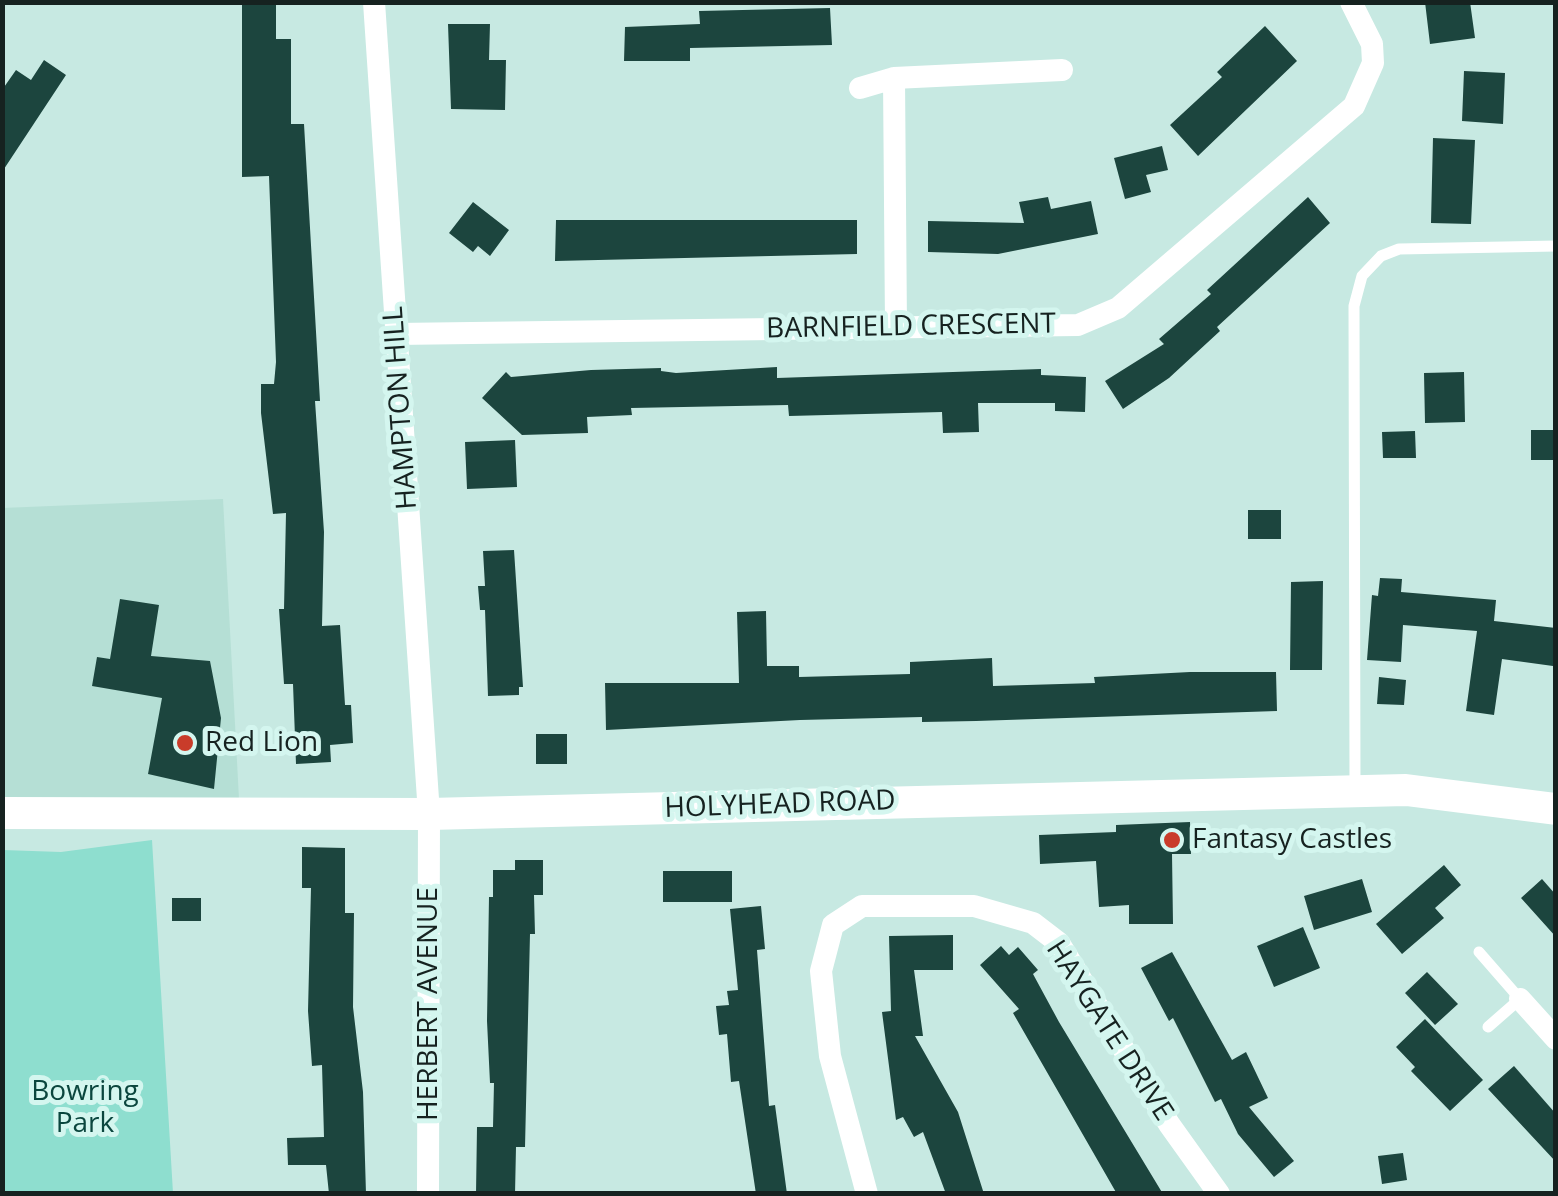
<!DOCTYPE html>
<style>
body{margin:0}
#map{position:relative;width:1558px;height:1196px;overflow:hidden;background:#c7e9e2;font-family:"Open Sans",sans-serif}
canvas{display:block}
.frame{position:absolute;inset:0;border:5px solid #162220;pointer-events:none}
</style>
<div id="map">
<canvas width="1558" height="1196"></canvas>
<div class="frame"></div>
</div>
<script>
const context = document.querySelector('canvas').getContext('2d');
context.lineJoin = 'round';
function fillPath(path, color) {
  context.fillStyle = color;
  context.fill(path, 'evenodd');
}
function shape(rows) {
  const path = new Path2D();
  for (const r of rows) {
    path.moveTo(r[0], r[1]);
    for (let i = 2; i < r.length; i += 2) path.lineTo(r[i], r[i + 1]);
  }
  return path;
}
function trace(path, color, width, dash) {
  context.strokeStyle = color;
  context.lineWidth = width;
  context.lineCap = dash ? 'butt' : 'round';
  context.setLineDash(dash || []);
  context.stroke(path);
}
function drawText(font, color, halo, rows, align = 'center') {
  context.font = font + ' "Open Sans",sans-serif';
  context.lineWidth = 10;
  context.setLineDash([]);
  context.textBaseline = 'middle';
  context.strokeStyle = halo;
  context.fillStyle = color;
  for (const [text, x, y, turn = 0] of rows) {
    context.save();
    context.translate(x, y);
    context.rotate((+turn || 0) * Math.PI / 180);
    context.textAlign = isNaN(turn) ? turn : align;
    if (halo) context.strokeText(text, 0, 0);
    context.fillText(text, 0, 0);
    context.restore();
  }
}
const built = shape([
 [223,499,239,799,3,800,2,508]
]);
const green = shape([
 [152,840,173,1193,3,1193,3,850,61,852]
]);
const building = shape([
 [242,2,276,2,276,39,291,39,291,124,304,124,320,401,315,401,324,532,322,626,340,625,345,705,351,705,353,743,330,745,331,762,296,764,293,684,284,684,279,609,284,609,286,513,273,514,261,413,261,384,274,384,276,362,269,176,242,177],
 [1425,2,1470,2,1475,38,1430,44],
 [830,8,832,45,690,48,690,61,624,61,625,27,700,24,699,11],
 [448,24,490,24,489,60,506,60,505,110,451,109],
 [1265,26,1297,61,1198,156,1170,125,1222,77,1217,72],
 [44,60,66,75,2,172,2,90,16,70,31,80],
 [1464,71,1505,73,1503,124,1462,121],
 [1433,138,1475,140,1471,224,1431,223],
 [1162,146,1168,170,1146,175,1151,192,1125,199,1114,158],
 [1048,197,1051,209,1091,201,1098,234,998,254,928,252,928,221,1024,223,1019,202],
 [1308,197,1330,223,1217,327,1220,331,1169,378,1123,409,1105,381,1164,344,1159,339,1211,294,1207,290],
 [473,202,509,230,490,256,478,246,473,252,449,233],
 [556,220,857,220,857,254,555,261],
 [777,367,777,378,1041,369,1041,375,1086,377,1085,412,1055,411,1055,403,978,403,979,432,943,433,942,412,789,416,788,405,631,408,632,415,587,417,588,433,522,435,482,398,506,372,511,377,591,370,661,368,661,371,676,373],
 [1464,372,1465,422,1425,423,1424,373],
 [1531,430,1556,430,1556,460,1531,460],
 [1415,431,1416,458,1383,458,1382,432],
 [515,440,517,487,467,489,465,442],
 [1248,510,1281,510,1281,539,1248,539],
 [514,550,523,687,519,687,519,695,488,696,485,610,480,610,478,586,485,586,483,551],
 [1380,578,1402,579,1401,592,1496,600,1494,621,1556,628,1553,666,1502,659,1494,715,1466,711,1477,631,1403,625,1401,662,1367,660,1372,595,1378,596],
 [1323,581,1322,670,1290,670,1291,582],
 [120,599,159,605,151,656,210,661,221,718,214,789,148,774,162,698,92,686,97,657,110,659],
 [766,611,767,666,799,666,799,677,910,674,910,662,992,658,993,686,1095,683,1094,677,1190,672,1276,672,1277,711,976,721,922,722,922,717,800,720,606,730,605,683,739,683,737,612],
 [1379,677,1406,680,1404,705,1377,704],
 [536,734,567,734,567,764,536,764],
 [1190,822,1191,854,1172,854,1173,924,1129,924,1129,905,1099,907,1096,861,1040,864,1039,835,1116,832,1116,825],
 [302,847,345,848,345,913,354,913,353,1007,363,1092,366,1194,329,1194,326,1165,288,1165,287,1138,324,1137,322,1065,312,1066,308,1011,311,888,302,888],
 [515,860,543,860,543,895,534,895,535,934,530,934,525,1147,516,1147,515,1194,476,1194,477,1127,493,1127,494,1083,490,1083,487,1021,489,897,493,897,493,870,515,870],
 [1444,865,1461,885,1435,908,1444,918,1402,954,1376,924],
 [663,871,732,871,732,902,663,902],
 [1362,879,1372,912,1314,930,1304,896],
 [1542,879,1556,895,1556,937,1521,898],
 [172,898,201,898,201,921,172,921],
 [761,906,765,949,757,950,769,1106,775,1105,787,1194,756,1194,739,1081,731,1082,727,1034,719,1035,716,1006,729,1005,727,991,738,990,730,909],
 [1303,927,1320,968,1274,987,1257,946],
 [953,935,953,970,914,970,923,1036,915,1036,958,1112,984,1194,946,1194,923,1132,914,1137,903,1117,896,1120,882,1012,891,1011,889,936],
 [1001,946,1009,955,1018,947,1038,970,1033,974,1059,1022,1163,1194,1117,1194,1013,1013,1019,1009,980,965],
 [1172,952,1232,1060,1246,1052,1268,1098,1249,1107,1294,1161,1274,1177,1238,1134,1221,1099,1215,1102,1173,1018,1169,1021,1141,968],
 [1427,972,1458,1004,1435,1025,1405,993],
 [1425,1019,1483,1080,1450,1111,1411,1071,1415,1067,1396,1047],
 [1514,1066,1556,1114,1556,1162,1488,1089],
 [1403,1153,1407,1180,1382,1184,1378,1156]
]);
const service = shape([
 [1355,787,1354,306,1362,276,1381,256,1399,249,1556,246],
 [1479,952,1520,999,1488,1027]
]);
const minor = shape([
 [374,2,429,814,428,1194],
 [894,78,896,328],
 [860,88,894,78,1062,70],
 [396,334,1078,325,1118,308,1354,106,1373,63,1372,44,1351,2],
 [1520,999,1556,1039],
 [867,1194,830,1056,821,971,833,925,862,906,974,906,1033,923,1059,943,1169,1124,1219,1194]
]);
const secondary = shape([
 [2,813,429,814,1406,790,1556,809]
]);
const markers = [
 [185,743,10,"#c93c2a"],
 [1172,840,10,"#c93c2a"]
];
const streetNames = [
 ["BARNFIELD CRESCENT",911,327,-1],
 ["HAMPTON HILL",401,408,-94],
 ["HOLYHEAD ROAD",780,805,-2],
 ["HERBERT AVENUE",429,1004,-90],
 ["HAYGATE DRIVE",1109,1031,57]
];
const poiNames = [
 ["Red Lion",205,743],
 ["Fantasy Castles",1192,840]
];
const parkNames = [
 ["Bowring",85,1092],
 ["Park",85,1124]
];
fillPath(built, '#b5dfd5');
fillPath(green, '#8edecf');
fillPath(building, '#1c453e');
trace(service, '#fff', 11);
trace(minor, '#fff', 22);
trace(secondary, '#fff', 32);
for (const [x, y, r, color] of markers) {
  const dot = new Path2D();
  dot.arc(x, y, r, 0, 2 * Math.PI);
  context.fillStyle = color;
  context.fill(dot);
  trace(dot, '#d4f6ef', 4);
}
drawText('28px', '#162220', '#d4f6ef', streetNames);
drawText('28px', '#162220', '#d4f6ef', poiNames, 'left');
drawText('28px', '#0b463e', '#d4f6ef', parkNames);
</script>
